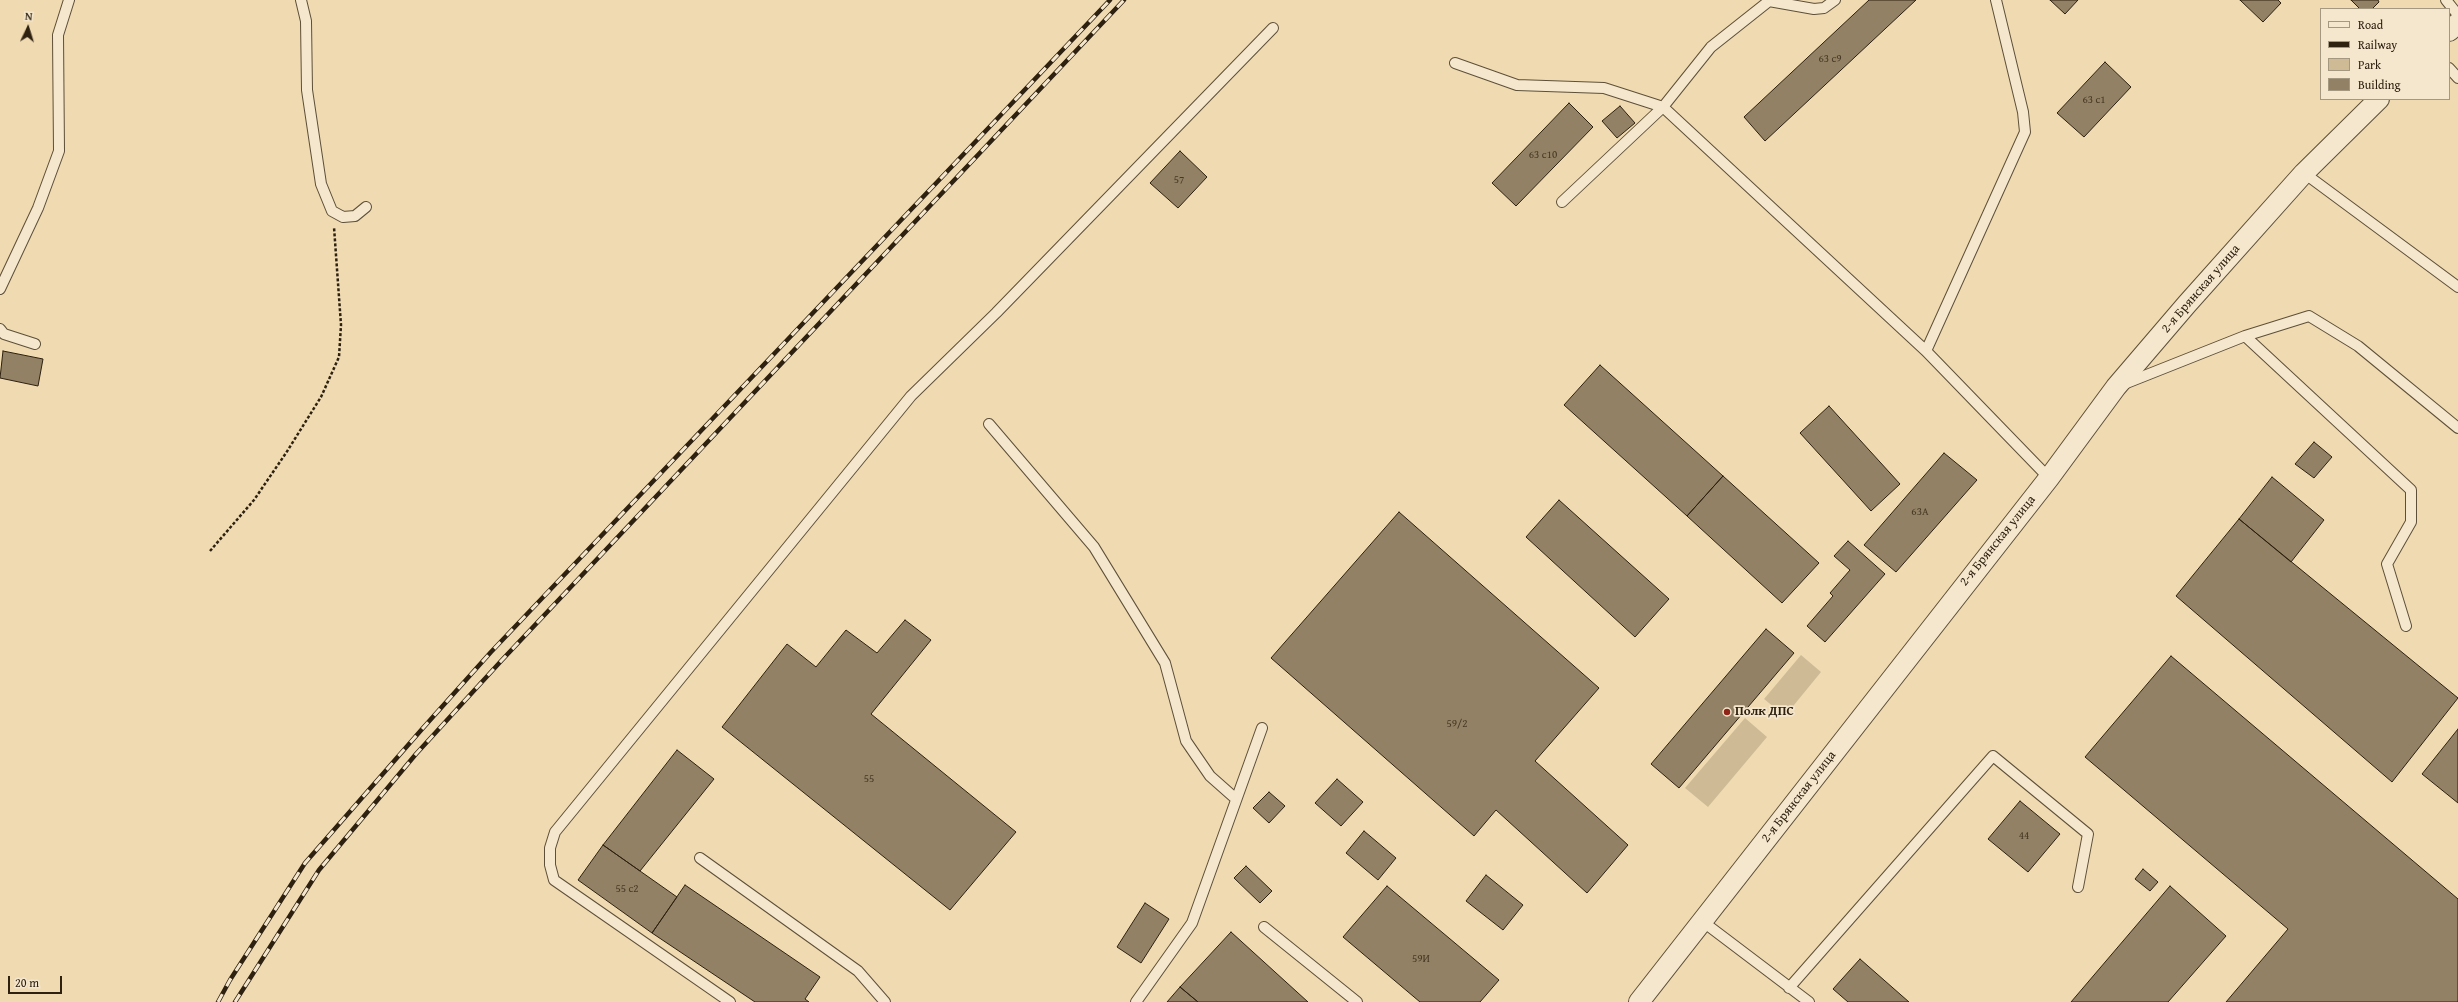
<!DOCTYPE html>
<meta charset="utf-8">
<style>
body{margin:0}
#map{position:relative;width:2458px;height:1002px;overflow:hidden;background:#efdab2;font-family:"Gentium Book Plus",serif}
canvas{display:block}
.legend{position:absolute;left:2320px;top:8px;width:130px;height:92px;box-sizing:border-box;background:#f5e7cd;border:1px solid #a59881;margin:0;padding:5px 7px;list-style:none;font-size:12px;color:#2e2110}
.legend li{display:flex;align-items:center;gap:8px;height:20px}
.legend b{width:20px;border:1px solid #a59881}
.north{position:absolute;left:8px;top:8px;width:40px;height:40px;-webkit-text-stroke:3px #f5e7cd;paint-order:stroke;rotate:4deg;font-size:11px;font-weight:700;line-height:16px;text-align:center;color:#2e2110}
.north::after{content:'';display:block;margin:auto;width:14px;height:18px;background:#2e2110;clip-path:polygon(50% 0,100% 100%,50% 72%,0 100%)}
.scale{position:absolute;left:8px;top:976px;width:54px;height:18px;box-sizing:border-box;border:2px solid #2e2110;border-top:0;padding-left:5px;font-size:12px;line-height:14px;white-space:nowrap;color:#2e2110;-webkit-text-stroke:3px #f5e7cd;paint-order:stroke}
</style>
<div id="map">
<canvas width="2458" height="1002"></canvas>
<ul class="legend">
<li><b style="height:5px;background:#f5e7cd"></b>Road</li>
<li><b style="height:5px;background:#2e2110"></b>Railway</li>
<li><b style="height:11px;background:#cebb96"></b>Park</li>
<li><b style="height:11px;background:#928164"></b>Building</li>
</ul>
<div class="north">N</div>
<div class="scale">20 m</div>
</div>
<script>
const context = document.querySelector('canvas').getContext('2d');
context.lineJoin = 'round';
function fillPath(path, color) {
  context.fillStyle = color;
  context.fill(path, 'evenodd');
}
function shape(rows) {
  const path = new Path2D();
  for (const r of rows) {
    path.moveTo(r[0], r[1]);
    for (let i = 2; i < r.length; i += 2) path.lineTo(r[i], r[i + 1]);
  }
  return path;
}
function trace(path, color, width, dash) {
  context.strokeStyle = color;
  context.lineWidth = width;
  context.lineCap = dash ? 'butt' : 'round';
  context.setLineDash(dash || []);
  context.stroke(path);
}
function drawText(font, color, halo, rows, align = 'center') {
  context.font = font + ' "Gentium Book Plus",serif';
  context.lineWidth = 3.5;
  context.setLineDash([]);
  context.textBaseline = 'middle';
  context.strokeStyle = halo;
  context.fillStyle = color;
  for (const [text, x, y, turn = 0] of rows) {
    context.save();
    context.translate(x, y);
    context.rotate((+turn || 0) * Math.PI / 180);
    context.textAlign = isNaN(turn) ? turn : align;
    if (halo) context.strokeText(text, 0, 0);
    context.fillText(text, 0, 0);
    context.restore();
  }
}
const green = shape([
 [1801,655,1821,672,1785,716,1764,699],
 [1745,718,1767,737,1708,807,1685,788]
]);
const building = shape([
 [1869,0,1916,0,1765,141,1744,117,1869,0],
 [2050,0,2078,0,2065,14,2050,0],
 [2240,0,2278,0,2281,3,2263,22,2240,0],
 [2351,0,2378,0,2379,2,2372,9,2360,9,2351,0],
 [2105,62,2131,87,2084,137,2057,113,2105,62],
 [1569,103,1593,127,1516,206,1492,183,1569,103],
 [1620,106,1635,123,1617,138,1602,121,1620,106],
 [1180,151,1207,177,1178,208,1150,183,1180,151],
 [3,351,43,359,38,386,0,378,3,351],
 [1600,365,1723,476,1687,516,1564,405,1600,365],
 [1829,406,1900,484,1871,511,1800,433,1829,406],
 [2314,442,2332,457,2314,478,2295,464,2314,442],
 [1944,453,1977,480,1896,572,1864,545,1944,453],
 [1723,476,1819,563,1782,603,1687,516,1723,476],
 [2272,477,2324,520,2291,562,2239,519,2272,477],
 [1559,500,1669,599,1635,637,1526,537,1559,500],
 [1399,512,1599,688,1535,761,1628,845,1587,893,1496,810,1474,836,1271,658,1399,512],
 [2239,519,2458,698,2392,782,2176,596,2239,519],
 [1848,541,1885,574,1825,642,1807,626,1833,596,1830,593,1850,570,1834,556,1848,541],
 [905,620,931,640,871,714,1016,832,950,910,722,727,787,644,816,667,846,630,877,653,905,620],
 [1766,629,1794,653,1679,788,1651,764,1766,629],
 [2171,656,2458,899,2458,1002,2226,1002,2288,929,2085,757,2171,656],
 [2458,729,2458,803,2422,774,2458,729],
 [677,750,714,779,640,871,603,845,677,750],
 [1337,779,1363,802,1341,826,1315,803,1337,779],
 [1269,792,1285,806,1269,823,1253,808,1269,792],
 [2020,801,2060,834,2028,872,1988,839,2020,801],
 [1364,831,1396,858,1378,880,1346,853,1364,831],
 [603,845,677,897,652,933,578,880,603,845],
 [1246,866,1272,891,1260,903,1234,878,1246,866],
 [2143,869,2158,882,2150,891,2135,879,2143,869],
 [1486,875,1523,905,1503,930,1466,901,1486,875],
 [685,885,820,977,805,999,809,1002,755,1002,652,933,685,885],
 [1387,886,1499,980,1480,1002,1420,1002,1343,937,1387,886],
 [2170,886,2226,936,2168,1002,2071,1002,2170,886],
 [1145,903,1169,919,1141,963,1117,947,1145,903],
 [1231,932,1308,1002,1198,1002,1180,987,1231,932],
 [1860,959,1909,1002,1848,1002,1833,989,1860,959],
 [1180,987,1198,1002,1167,1002,1180,987]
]);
const path = shape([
 [210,551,254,500,286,453,321,397,339,357,341,325,334,227]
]);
const service = shape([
 [301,0,306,21,307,90,321,184,332,211,343,217,355,216,366,207],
 [2446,0,2458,15],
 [1455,63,1517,85,1604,88,1663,107,1926,351,2049,478],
 [2449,68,2458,78],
 [2304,173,2458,287],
 [1562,202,1663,107,1711,47,1769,1,1814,9,1824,8,1835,0],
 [0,289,38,208,59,151,58,35,69,0],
 [0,329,4,334,35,344],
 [2245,336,2411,490,2411,522,2387,564,2406,626],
 [1926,351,2025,132,2023,112,1996,0],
 [2124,384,2245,336,2309,316,2358,346,2458,428],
 [989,424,1094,547,1165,663,1186,741,1210,776,1236,799],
 [700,858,858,971,885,1002],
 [1702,921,1809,1002],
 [1264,927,1357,1002],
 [1789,988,1993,756,2088,834,2078,887],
 [730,1002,554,880,550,865,550,848,555,832,911,396,996,313,1273,28],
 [1136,1002,1192,923,1262,728]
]);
const minor = shape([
 [2449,31,2458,23],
 [1639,1002,2049,478,2116,387,2187,304,2304,173,2379,99]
]);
const rail = shape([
 [218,1002,230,980,305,863,423,728,491,652,1110,0],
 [235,1002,319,870,416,754,502,660,1124,0]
]);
const markers = [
 [1727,712,4,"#8f2418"]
];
const numberNames = [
 ["63 с9",1830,59],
 ["63 с1",2094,100],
 ["63 с10",1543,155],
 ["57",1179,180],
 ["63А",1920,512],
 ["59/2",1457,724],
 ["55",869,779],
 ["44",2024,836],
 ["55 с2",627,889],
 ["59И",1421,959]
];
const streetNames = [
 ["2-я Брянская улица",2201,289,-49],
 ["2-я Брянская улица",1998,541,-51],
 ["2-я Брянская улица",1799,797,-52]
];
const poiNames = [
 ["Полк ДПС",1735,712]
];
fillPath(green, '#cebb96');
fillPath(building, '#928164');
trace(building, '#2e2110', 1);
trace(service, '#5e4f38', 12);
trace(minor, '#5e4f38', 22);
trace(path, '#2e2110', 2.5, [3, 2]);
trace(service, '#f5e7cd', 10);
trace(minor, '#f5e7cd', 20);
trace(rail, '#2e2110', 4.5);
trace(rail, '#f5e7cd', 3, [9]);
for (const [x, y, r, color] of markers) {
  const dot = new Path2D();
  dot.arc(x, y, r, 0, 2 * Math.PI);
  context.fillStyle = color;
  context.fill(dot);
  trace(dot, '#f5e7cd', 1.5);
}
drawText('11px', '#473925', null, numberNames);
drawText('13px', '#2e2110', '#f5e7cd', streetNames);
drawText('bold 13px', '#2e2110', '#f5e7cd', poiNames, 'left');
</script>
